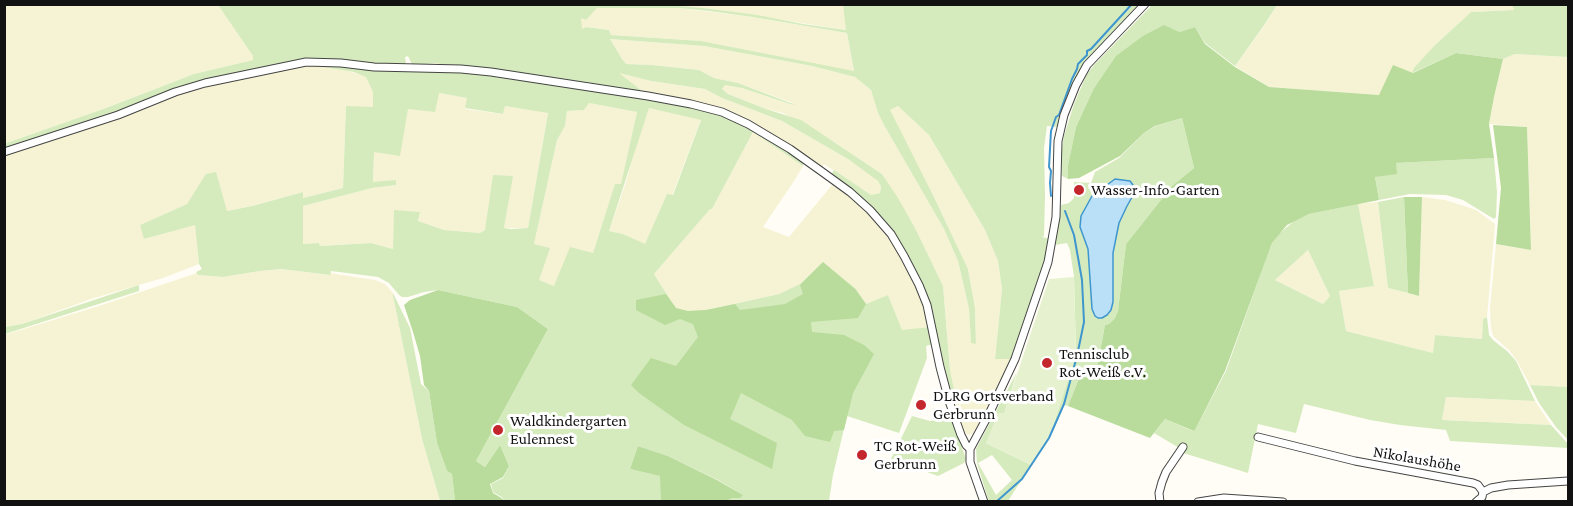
<!DOCTYPE html>
<meta charset="utf-8">
<style>
body{margin:0}
#map{position:relative;width:1573px;height:506px;overflow:hidden;background:#fffdf5;font-family:"Crimson Pro",serif}
canvas{display:block}
.frame{position:absolute;inset:0;border:6px solid #111;pointer-events:none}
</style>
<div id="map">
<canvas width="1573" height="506"></canvas>
<div class="frame"></div>
</div>
<script>
const context = document.querySelector('canvas').getContext('2d');
context.lineJoin = 'round';
function fillPath(path, color) {
  context.fillStyle = color;
  context.fill(path, 'evenodd');
}
function shape(rows) {
  const path = new Path2D();
  for (const r of rows) {
    path.moveTo(r[0], r[1]);
    for (let i = 2; i < r.length; i += 2) path.lineTo(r[i], r[i + 1]);
  }
  return path;
}
function trace(path, color, width, dash) {
  context.strokeStyle = color;
  context.lineWidth = width;
  context.lineCap = dash ? 'butt' : 'round';
  context.setLineDash(dash || []);
  context.stroke(path);
}
function drawText(font, color, halo, rows, align = 'center') {
  context.font = font + ' "Crimson Pro",serif';
  context.lineWidth = 6;
  context.setLineDash([]);
  context.textBaseline = 'middle';
  context.strokeStyle = halo;
  context.fillStyle = color;
  for (const [text, x, y, turn = 0] of rows) {
    context.save();
    context.translate(x, y);
    context.rotate((+turn || 0) * Math.PI / 180);
    context.textAlign = isNaN(turn) ? turn : align;
    if (halo) context.strokeText(text, 0, 0);
    context.fillText(text, 0, 0);
    context.restore();
  }
}
const farmland = shape([
 [427,4,580,17,586,20,597,8,679,8,753,17,847,33,854,72,701,41,611,35,609,30,586,27,582,30,448,66,432,63,415,65,412,64,408,56,405,57],
 [1512,4,1514,10,1471,12,1435,45,1412,73,1379,95,1269,87,1235,66,1265,25,1277,5],
 [4,5,218,5,253,56,253,60,194,74,106,108,5,144],
 [599,5,843,5,847,30,703,8],
 [610,39,704,46,812,66,855,77,871,90,878,113,884,125,944,229,958,261,969,309,971,343,976,343,975,308,968,269,933,195,889,110,898,106,929,135,985,230,998,261,1002,289,995,358,1012,359,981,424,972,434,968,435,963,431,953,400,955,400,950,370,943,286,918,235,915,228,882,174,834,142,783,113,766,109,728,94,722,89,724,84,742,88,790,104,793,103,738,83,714,78,699,70,652,65,626,64,622,59],
 [1515,54,1568,57,1568,387,1530,385,1517,361,1509,350,1493,336,1491,328,1490,309,1496,244,1531,250,1527,127,1489,124,1494,97,1503,59],
 [323,64,366,76,373,92,373,107,346,107,343,188,303,198,303,192,251,206,227,211,207,174,187,204,140,225,145,239,195,224,199,264,163,278,91,299,22,324,5,327,4,156,101,123,175,95,211,84,286,69],
 [617,72,651,81,705,89,722,98,782,121,848,159,871,175,878,181,881,187,880,193,871,195,824,164,821,169,761,128,646,94],
 [439,93,468,98,465,109,503,114,505,106,548,112,528,228,504,228,512,176,485,230,480,233,444,230,418,221,420,212,393,249,371,243,320,246,319,243,303,244,303,206,372,188,396,185,396,180,373,183,374,152,408,109],
 [589,103,637,112,621,185,615,185,593,253,554,286,539,280,534,244,557,140,565,126,567,111,584,110],
 [649,108,701,119,672,196,667,194,645,245,623,234,609,231,625,185,639,136],
 [753,132,803,166,794,181,763,227,789,237,832,185,835,184,854,198,883,230,894,244,917,286,930,327,902,331,888,295,866,304,855,289,823,262,800,284,779,294,707,310,687,311,676,309,654,274,710,208,712,209],
 [1422,197,1445,200,1461,205,1476,210,1495,224,1487,317,1483,319,1482,339,1435,335,1433,353,1346,331,1339,291,1374,286,1358,204,1378,202,1388,288,1419,296],
 [1308,250,1330,296,1323,304,1275,280],
 [281,269,329,275,330,273,375,280,385,284,393,293,393,296,422,439,440,501,5,501,4,335,99,306,197,273,198,275,223,277,260,271],
 [1446,397,1535,401,1551,425,1442,420]
]);
const green = shape([
 [599,4,666,5,703,8,757,15,803,24,846,30,843,5,1139,5,1085,62,1070,89,1058,127,1047,126,1044,148,1045,196,1044,236,1042,237,1050,239,1047,260,1012,359,995,359,1002,289,998,261,985,230,929,135,898,106,890,110,933,195,968,269,975,308,976,344,971,343,969,309,958,261,944,229,884,125,878,113,871,90,855,77,812,66,704,46,610,39,622,59,626,64,652,65,699,70,714,78,738,83,796,105,790,104,742,88,725,85,722,89,728,94,766,109,801,120,882,174,898,198,915,228,943,286,950,370,956,400,953,400,946,380,934,323,895,237,831,175,834,170,871,195,880,193,881,187,878,181,848,159,782,121,722,98,705,89,651,81,619,73,646,94,448,66,437,63,415,65,412,64,408,56,405,57,406,64,373,64,334,59,241,73,117,112,5,152,4,144,106,108,194,74,253,60,253,56,218,5],
 [597,8,679,8,709,11,753,17,847,33,854,71,701,41,611,35,609,30,586,27,582,29,581,18,586,20],
 [1152,5,1277,5,1265,24,1235,66,1205,43,1195,27,1179,32,1093,90,1076,127,1068,165,1068,179,1062,176,1062,148,1064,136,1074,104,1087,74,1094,65],
 [1512,5,1568,5,1568,57,1515,54,1503,59,1456,53,1412,73,1414,68,1435,45,1471,12,1514,10],
 [323,64,358,69,472,72,647,98,723,114,767,137,803,162,803,166,753,132,712,209,710,209,654,274,676,309,687,311,707,310,779,294,800,284,823,262,856,289,866,304,888,295,902,330,930,327,933,344,926,346,927,358,899,433,847,416,833,475,829,501,727,501,732,498,743,495,718,480,668,456,638,446,630,469,661,476,661,501,503,501,503,498,493,492,491,484,503,478,509,466,500,445,485,467,476,461,548,329,517,307,438,290,424,292,408,297,402,297,399,295,389,283,378,277,331,271,330,275,281,269,260,271,223,277,198,275,196,272,202,269,199,264,195,225,144,239,140,225,187,204,206,174,216,172,227,211,252,206,303,192,303,198,343,188,346,106,373,107,373,92,366,77,354,72,324,67],
 [439,93,467,98,465,108,503,114,505,106,548,113,528,228,511,229,504,228,513,176,493,175,485,230,480,233,444,230,418,221,420,212,394,210,393,249,371,243,320,246,319,243,303,244,303,206,372,188,396,185,396,180,373,182,374,152,400,156,408,109,435,112],
 [589,103,637,112,621,184,615,184,593,253,570,247,554,286,539,280,550,248,534,244,557,140,565,126,567,111,584,110],
 [649,108,701,120,673,195,667,194,645,244,623,234,609,231],
 [1182,118,1194,168,1172,186,1126,244,1118,311,1115,318,1109,324,1105,325,1095,379,1080,376,1068,406,1064,405,1049,439,1076,353,1074,277,1070,250,1067,243,1055,245,1061,205,1069,203,1074,198,1074,182,1091,183,1095,172,1119,158,1144,133,1156,126],
 [1494,158,1497,192,1496,217,1494,219,1463,200,1446,195,1410,194,1379,200,1375,177,1395,163],
 [1404,197,1408,293,1388,288,1378,202],
 [1358,204,1374,286,1339,291,1346,331,1433,353,1435,335,1482,339,1483,319,1487,317,1489,335,1493,340,1507,351,1516,361,1535,401,1446,397,1442,420,1551,425,1568,444,1568,448,1450,441,1446,430,1400,425,1370,420,1304,404,1296,433,1258,424,1248,473,1180,452,1181,449,1154,433,1165,419,1193,431,1198,424,1226,371,1267,256,1272,243,1280,233,1294,221,1309,214],
 [1308,250,1330,296,1323,304,1275,280],
 [139,285,139,291,5,334,5,327,22,324],
 [393,293,410,328,421,384,429,391,437,443,447,471,452,474,455,501,440,501,422,439,393,296],
 [1017,372,1004,414,986,443,1031,465,1008,501,989,502,977,463,976,449],
 [992,455,1012,480,996,495,978,463],
 [1530,385,1568,387,1568,440,1556,427,1539,403],
 [912,416,930,421,951,417,966,459,964,463,938,476,891,459]
]);
const forest = shape([
 [1164,25,1179,32,1195,27,1205,44,1235,67,1269,87,1379,95,1393,65,1413,73,1456,53,1503,59,1494,97,1489,124,1494,158,1396,163,1397,174,1375,177,1379,200,1309,214,1287,225,1272,243,1225,371,1198,424,1194,431,1165,419,1150,438,1068,406,1080,376,1095,379,1105,325,1109,324,1115,318,1118,311,1126,244,1172,186,1194,168,1182,118,1155,126,1144,133,1120,156,1079,178,1068,179,1068,165,1076,127,1093,90,1116,56,1143,36],
 [1493,125,1527,127,1531,250,1496,244,1501,188],
 [1404,197,1422,197,1419,296,1408,293],
 [823,262,855,289,866,304,858,318,811,322,812,332,844,335,864,345,874,354,853,393,844,430,834,431,830,442,805,436,792,420,741,393,730,419,777,443,772,469,684,425,639,393,631,385,651,358,676,366,698,337,693,324,680,319,665,325,636,310,636,300,666,294,676,308,688,311,706,310,735,304,740,310,785,304,803,294,800,285],
 [438,290,517,307,548,329,476,461,485,467,500,445,509,466,503,477,490,484,493,493,503,499,502,501,455,501,452,474,447,471,437,443,429,391,424,385,420,356,413,332,404,305,410,300],
 [638,446,668,456,717,480,743,495,740,498,732,498,727,501,661,501,660,476,630,469]
]);
const pitch = shape([
 [1074,277,1076,354,1049,439,1031,465,986,443,998,413,1004,413,1049,279]
]);
const water = shape([
 [1115,179,1130,181,1133,185,1135,192,1127,206,1119,223,1113,253,1113,302,1111,310,1107,315,1102,318,1098,318,1095,316,1092,309,1088,249,1080,227,1081,216,1092,196,1115,179]
]);
const stream = shape([
 [1051,196,1050,183,1051,171,1049,167,1051,131,1056,117,1059,115,1072,79,1077,69,1078,64,1087,55,1087,51,1091,49,1132,4],
 [996,502,1022,479,1049,438,1064,404,1077,356,1084,322,1082,280,1074,235,1065,211]
]);
const minor = shape([
 [4,152,118,115,175,92,205,83,306,62,341,63,374,67,461,69,491,72,648,96,691,104,722,112,748,124,790,149,821,171,850,192,870,210,891,234,904,256,919,285,927,305,940,367,949,401,961,435,966,445,970,449],
 [1258,437,1355,461,1473,483,1478,485,1483,492],
 [1483,492,1491,488,1508,485,1568,481],
 [984,502,970,462,970,449,990,412,1015,359,1048,262,1056,217,1058,141,1064,115,1076,85,1087,65,1145,4],
 [1160,502,1159,493,1162,482,1166,472,1183,447],
 [1198,502,1224,498,1283,502],
 [1476,502,1482,497,1483,492]
]);
const markers = [
 [1079,190,6,"#c4262e"],
 [1047,363,6,"#c4262e"],
 [921,405,6,"#c4262e"],
 [498,430,6,"#c4262e"],
 [862,455,6,"#c4262e"]
];
const poiNames = [
 ["Wasser-Info-Garten",1091,190],
 ["Tennisclub",1059,354],
 ["Rot-Weiß e.V.",1059,372],
 ["DLRG Ortsverband",933,396],
 ["Gerbrunn",933,414],
 ["Waldkindergarten",510,421],
 ["Eulennest",510,439],
 ["TC Rot-Weiß",874,446],
 ["Gerbrunn",874,464]
];
const streetNames = [
 ["Nikolaushöhe",1417,459,10]
];
fillPath(farmland, '#f6f3d4');
fillPath(green, '#d5ebbd');
fillPath(forest, '#b9dc9c');
fillPath(pitch, '#e6f2cf');
fillPath(water, '#b9e0f7');
trace(water, '#3f96cf', 1.5);
trace(stream, '#3f96cf', 2);
trace(minor, '#444', 9);
trace(minor, '#fff', 7);
for (const [x, y, r, color] of markers) {
  const dot = new Path2D();
  dot.arc(x, y, r, 0, 2 * Math.PI);
  context.fillStyle = color;
  context.fill(dot);
  trace(dot, '#fff', 2);
}
drawText('16px', '#111', '#fff', poiNames, 'left');
drawText('16px', '#111', '#fff', streetNames);
</script>
